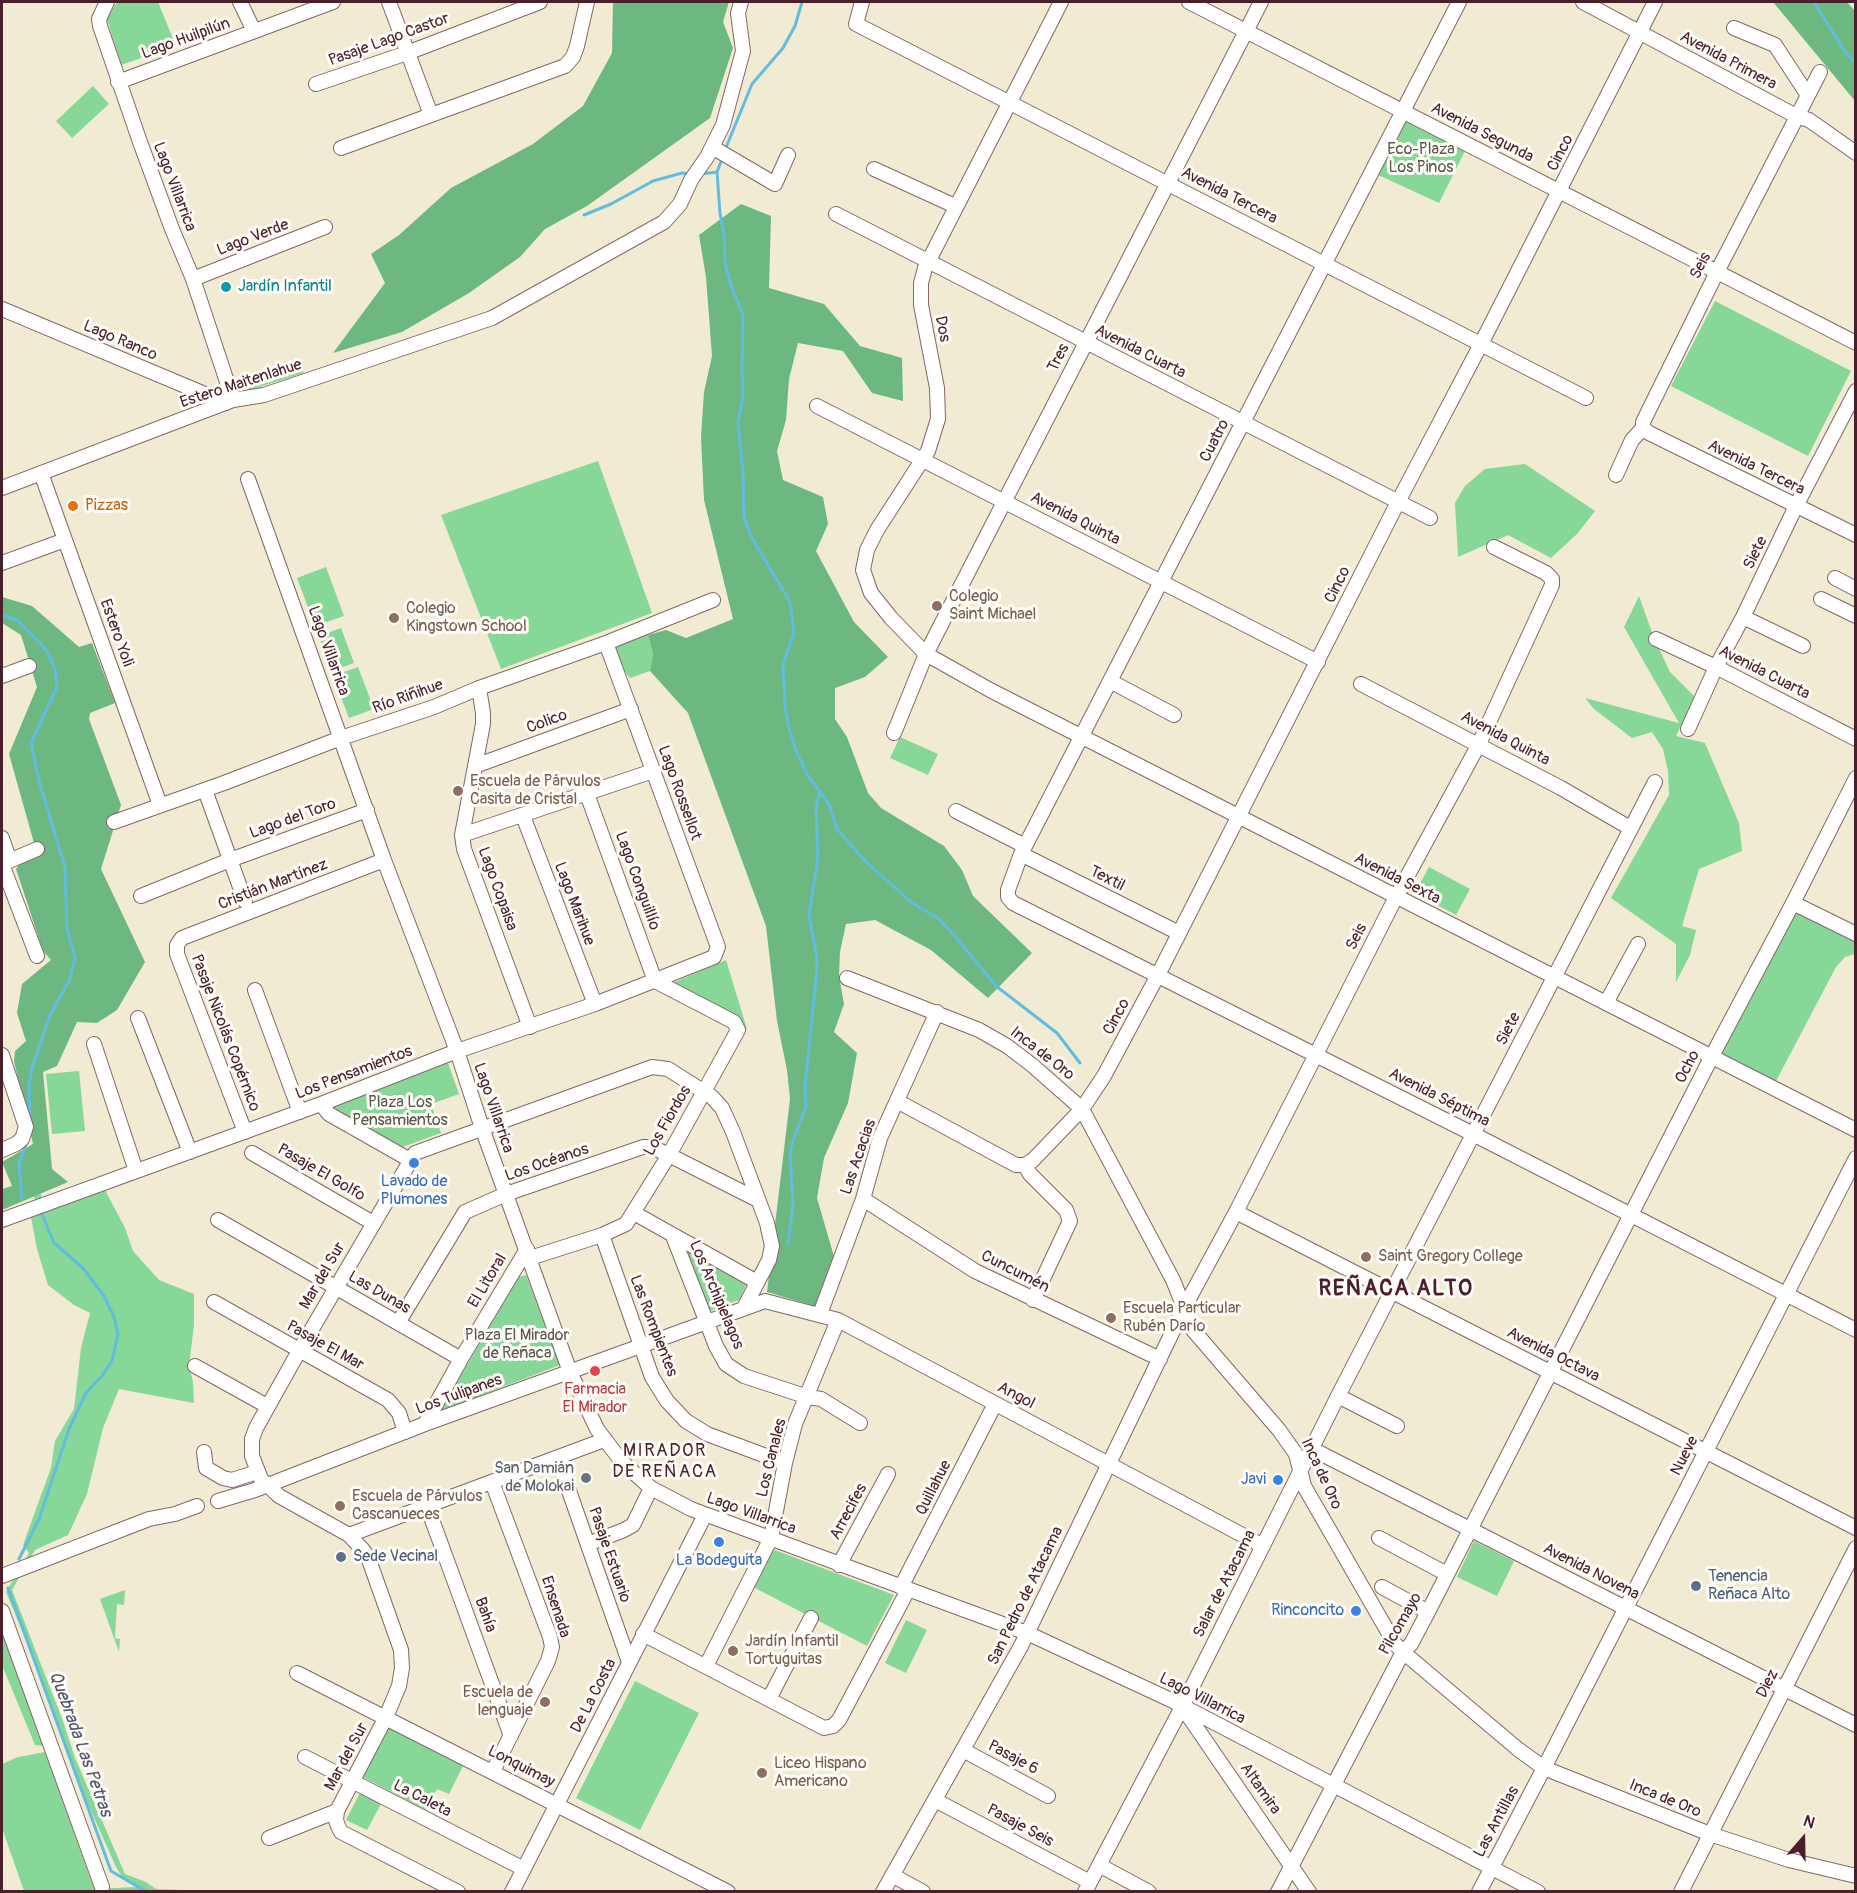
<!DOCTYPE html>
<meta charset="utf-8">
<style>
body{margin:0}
#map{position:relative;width:1857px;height:1893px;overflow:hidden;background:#f1ebd3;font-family:Pangolin,sans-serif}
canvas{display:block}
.frame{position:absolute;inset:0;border:3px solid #4a1f2b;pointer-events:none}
.north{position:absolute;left:1773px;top:1809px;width:60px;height:60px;-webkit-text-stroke:4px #fdfcf7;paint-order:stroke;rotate:20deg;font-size:16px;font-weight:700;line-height:24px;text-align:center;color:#4a1f2b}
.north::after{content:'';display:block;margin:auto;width:21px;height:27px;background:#4a1f2b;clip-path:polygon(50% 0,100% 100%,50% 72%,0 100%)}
</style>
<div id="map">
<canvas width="1857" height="1893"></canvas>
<div class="frame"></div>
<div class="north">N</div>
</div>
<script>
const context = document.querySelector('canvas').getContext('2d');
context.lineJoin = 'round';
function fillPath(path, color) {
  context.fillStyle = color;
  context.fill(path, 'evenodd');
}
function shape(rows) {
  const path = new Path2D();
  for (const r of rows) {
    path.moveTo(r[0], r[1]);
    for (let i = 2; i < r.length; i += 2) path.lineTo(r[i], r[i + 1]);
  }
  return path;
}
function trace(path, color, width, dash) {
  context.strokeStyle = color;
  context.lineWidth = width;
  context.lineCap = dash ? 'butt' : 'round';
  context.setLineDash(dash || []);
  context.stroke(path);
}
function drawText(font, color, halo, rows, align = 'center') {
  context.font = font + ' Pangolin,sans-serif';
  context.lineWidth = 6;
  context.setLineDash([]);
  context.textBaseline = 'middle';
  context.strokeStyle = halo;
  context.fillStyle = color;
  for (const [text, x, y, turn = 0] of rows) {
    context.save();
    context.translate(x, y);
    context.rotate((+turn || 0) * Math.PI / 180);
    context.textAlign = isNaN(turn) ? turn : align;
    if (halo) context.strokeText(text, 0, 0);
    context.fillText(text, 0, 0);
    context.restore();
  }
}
const green = shape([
 [117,2,158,2,176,46,121,65,107,19],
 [93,86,109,104,72,138,56,121],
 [1404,114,1467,147,1439,203,1374,173],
 [1715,301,1851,371,1808,456,1671,386],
 [296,362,304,373,243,392,239,378],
 [598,461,652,613,501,669,441,515],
 [1525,464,1595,511,1577,534,1551,558,1508,535,1458,557,1455,503,1465,486,1485,469],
 [326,567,344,616,315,626,297,578],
 [1639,596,1654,638,1670,672,1695,697,1676,736,1705,743,1739,823,1742,851,1699,869,1682,926,1696,930,1690,955,1676,982,1676,944,1611,898,1669,795,1668,771,1663,749,1652,732,1632,738,1594,709,1585,698,1679,723,1624,627],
 [2,603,27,612,38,620,51,633,53,653,60,670,59,685,44,715,40,738,45,762,59,783,63,796,62,886,64,895,83,919,91,952,89,974,81,993,70,1006,58,1012,49,1021,44,1042,37,1083,41,1103,40,1112,46,1140,37,1183,46,1211,104,1188,125,1228,133,1251,159,1280,194,1294,194,1325,189,1366,193,1382,194,1403,119,1389,103,1428,87,1494,68,1535,35,1550,12,1590,63,1721,75,1758,125,1874,146,1882,156,1889,211,1891,24,1891,2,1828,2,1764,18,1757,45,1752,94,1889,136,1887,124,1880,116,1867,75,1775,42,1679,6,1592,29,1553,23,1545,51,1468,55,1441,74,1409,81,1348,90,1313,74,1305,48,1285,37,1249,31,1217,39,1213,32,1190,32,1171,41,1139,35,1109,36,1104,32,1076,37,1042,48,1012,75,994,82,977,86,959,77,917,57,896,55,880,57,842,55,829,57,796,37,760,34,738,37,716,51,691,55,676,45,650,44,634,32,622,14,613,2,609],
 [341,628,354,663,331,671,319,636],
 [648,635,653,654,650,671,630,678,620,666,614,647,633,639],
 [358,667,374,709,349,718,333,676],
 [900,737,938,754,928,775,890,758],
 [1429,867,1470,889,1456,915,1415,893],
 [1798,912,1855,940,1855,954,1845,957,1836,967,1776,1081,1722,1054,1721,1050,1794,913],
 [726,960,747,1029,668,985],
 [448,1063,459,1094,431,1104,441,1133,400,1148,331,1106],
 [79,1071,85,1131,52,1134,46,1074],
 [682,1245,748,1281,739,1300,707,1312],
 [526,1275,560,1365,440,1411,519,1277],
 [1474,1541,1514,1561,1497,1596,1457,1577],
 [772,1549,894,1595,867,1646,753,1587],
 [125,1590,124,1605,117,1604,115,1638,120,1639,119,1652,100,1599],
 [906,1620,927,1630,906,1673,885,1663],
 [2,1631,44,1746,35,1745,2,1665],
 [635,1681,699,1713,640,1830,576,1798],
 [388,1724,464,1764,449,1794,437,1789,426,1810,361,1776],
 [360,1793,381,1804,367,1830,346,1820]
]);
const forest = shape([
 [613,2,729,2,723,22,733,48,710,118,587,206,545,229,520,257,469,293,402,332,333,353,385,283,371,254,399,235,451,188,533,144,583,106,612,53],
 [1773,2,1847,2,1855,11,1855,101],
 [741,204,771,216,769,288,824,304,860,346,902,358,903,401,872,393,843,351,798,343,789,379,786,420,777,451,783,480,823,497,828,524,816,551,854,622,888,657,865,677,835,688,835,719,847,737,868,793,881,808,944,846,962,870,973,896,1032,953,988,998,931,950,875,920,846,924,840,952,839,976,844,1004,834,1032,857,1053,848,1103,824,1158,817,1198,835,1260,818,1307,767,1292,790,1099,787,1070,777,1021,766,926,688,713,650,671,653,654,648,635,666,630,686,638,733,619,704,500,701,437,704,392,712,356,706,277,699,235],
 [2,597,32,606,79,647,92,643,115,703,90,713,89,719,121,805,101,869,145,962,117,1010,97,1023,77,1022,57,1066,43,1072,52,1169,68,1182,2,1210,2,1189,12,1186,2,1162,33,1144,14,1061,15,1051,26,1041,17,1013,22,984,51,960,43,951,16,869,34,843,9,754,37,687,21,635,2,623]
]);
const stream = shape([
 [1814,2,1845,52,1856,63],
 [725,150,752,84,783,48,795,26,802,2],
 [722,159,717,172,720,213,724,235,725,263,731,285,743,315,742,371,743,395,738,423,743,472,744,517,752,538,790,602,794,633,783,664,785,706,789,728,797,753,808,776,829,804,837,829,867,863,911,902,939,919,954,935,996,986,1057,1033,1080,1063],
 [700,174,717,172],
 [584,215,611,204,653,181,682,173,690,174],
 [2,615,17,620,35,638,47,651,55,669,57,687,31,743,39,781,65,867,67,930,75,957,70,979,50,1015,32,1068,29,1084,30,1121],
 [22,1199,19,1164,27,1142],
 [788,1244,793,1204,790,1154,793,1141,806,1107,805,1087,816,979,817,960,809,914,818,858,816,810,819,793],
 [19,1559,39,1519,69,1429,86,1393,102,1376,112,1361,118,1334,114,1317,104,1296,83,1268,54,1243,42,1214],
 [8,1588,111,1871,147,1892]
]);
const minor = shape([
 [107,2,99,19,100,26,140,142,172,229,193,279,233,400],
 [240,2,254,31],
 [389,2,431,115],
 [862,2,856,24,1586,398],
 [1061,2,925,268,921,283,921,305,937,388,938,419,928,451,877,530,867,550,863,570,871,593,891,618,926,654,990,690,1856,1130],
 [1189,2,1856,343],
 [1459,2,1021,854,1008,890,1008,897,1013,903,1473,1134,1856,1330],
 [1583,2,1796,116,1809,120,1856,153],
 [1734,28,1775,45,1807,94],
 [118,82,333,2],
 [316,84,407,53,540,2],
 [712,147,775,184,788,155],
 [341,148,565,66,573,57,577,46,587,2],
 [874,169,955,206],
 [836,214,1430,518],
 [193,279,325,227],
 [2,309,226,403],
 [817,406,1318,662],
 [1643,428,1649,433,1856,535],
 [41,473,160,805],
 [1616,475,1632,440,1643,428,1643,422,1717,272,1820,72],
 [248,479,384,860,457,1051,482,1128,570,1372,597,1429,622,1462,651,1488,691,1509,1027,1633,1173,1701,1538,1892],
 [2,488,233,400,264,395,492,318,664,222,680,204,691,180,707,157,723,125,743,51,738,13,741,2],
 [2,563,65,540],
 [1835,578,1856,589],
 [1821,599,1856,616],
 [1743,617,1803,646],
 [1656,639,1716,667,1856,739],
 [2,676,29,666],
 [1110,681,1174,715],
 [1361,684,1561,788,1630,828],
 [479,688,483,713,483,724,462,835,464,849,530,1027],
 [1688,729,1716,667,1743,617,1796,506,1856,391],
 [894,733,926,654,1261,2],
 [475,766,631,709],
 [205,790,245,901],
 [956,811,1025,846],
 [523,816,595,1004],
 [114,822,224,783,341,738,434,707,479,688,606,643,713,600],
 [462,835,653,771],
 [2,838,8,856,7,862],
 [1021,854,1179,933],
 [2,864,37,956],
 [2,864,37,849],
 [141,896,230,860,367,810],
 [1793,903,1856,934],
 [847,978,979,1030,1007,1046,1032,1065,1082,1109,1173,1280,1193,1330,1279,1430,1296,1454,1304,1486,1395,1644,1403,1652,1519,1750,1544,1768,1710,1834,1789,1860,1856,1876],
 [255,990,300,1112],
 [1606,1003,1638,944],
 [138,1018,190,1152],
 [94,1044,136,1171],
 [2,1055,26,1127,22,1139,16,1144,2,1150],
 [897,1101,1016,1165,1025,1165],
 [321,1104,329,1114,410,1160],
 [245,1132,177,954,177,945,182,938,384,860],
 [252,1153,373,1223],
 [1025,1165,1033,1160,1082,1109,1104,1076,1158,975,1398,502,1481,344,1655,2],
 [1025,1165,1030,1174,1066,1210,1070,1221,1033,1300],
 [863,1199,975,1271,1160,1359],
 [1236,1212,1856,1528],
 [634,1213,757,1282],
 [2,1220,321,1104,457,1051,595,1004,714,957,718,947,606,643],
 [218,1220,461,1359],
 [602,1235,652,1377,667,1401,686,1421,707,1434,785,1463],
 [673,1236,716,1346,726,1364,744,1376,808,1397,821,1399,860,1423],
 [530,1258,602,1235,626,1224,669,1155,738,1030,734,1022,655,981,587,794],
 [214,1302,388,1400,399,1413,405,1432],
 [820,1314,863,1199,880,1138,937,1012],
 [398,1323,465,1212,506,1194,643,1147,652,1147,669,1155,758,1200],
 [195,1366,267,1406],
 [1338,1396,1397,1426],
 [425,1424,461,1359,527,1249],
 [1312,1449,1856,1725],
 [204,1452,206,1468,223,1478,232,1480,257,1472],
 [556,1459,561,1468,629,1662],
 [492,1482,550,1637,552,1647,548,1661,493,1771],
 [218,1501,255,1490,425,1424,765,1301,838,1320,1263,1546],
 [427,1506,511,1736],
 [349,1535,604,1440],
 [1379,1538,1447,1574],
 [588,1544,624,1530,633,1525,651,1488],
 [839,1565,888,1474],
 [2,1576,149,1519,175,1514,197,1506],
 [901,1587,995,1404],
 [1382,1587,1428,1612],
 [2,1611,102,1887],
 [643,1634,824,1728,833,1726,839,1720,908,1590],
 [706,1666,771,1538,785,1463,795,1424,838,1320],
 [297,1673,728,1892],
 [769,1699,811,1618],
 [1183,1708,1309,1892],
 [963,1750,1048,1796],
 [305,1757,524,1869],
 [935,1800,1090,1882],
 [269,1838,337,1811],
 [1099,1865,1149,1892],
 [892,1875,923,1892],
 [458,1892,341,1832,338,1826,336,1820,337,1811,386,1717,399,1686,402,1668,401,1650,368,1557,363,1550,349,1535,279,1496,261,1479,252,1456,252,1439,256,1428,299,1351,415,1153,652,1067,668,1069,712,1097,722,1108,733,1132,767,1223,772,1246,769,1260,745,1306],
 [512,1892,705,1515],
 [883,1892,1021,1646,1184,1308,1236,1212,1396,897,1479,744,1552,585,1552,579,1546,573,1494,547],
 [1085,1892,1182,1707,1338,1396,1655,782],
 [1278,1892,1403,1652,1411,1644,1428,1612,1712,1056,1793,903,1856,778],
 [1479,1892,1544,1768,1856,1158],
 [1681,1892,1856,1548]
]);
const markers = [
 [226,287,6,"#0f9aa8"],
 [73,506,6,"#e8710a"],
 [937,606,6,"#8d6e63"],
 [394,618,6,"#8d6e63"],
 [458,791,6,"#8d6e63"],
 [414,1163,6,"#3f7fe0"],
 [1366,1257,6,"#8d6e63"],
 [1111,1318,6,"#8d6e63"],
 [595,1371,6,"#e0444e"],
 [586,1478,6,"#6b7280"],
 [1278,1480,6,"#3f7fe0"],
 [340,1506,6,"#8d6e63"],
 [719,1542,6,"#3f7fe0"],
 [341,1557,6,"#5c6f8a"],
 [1696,1586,6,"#5c6f8a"],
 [1356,1611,6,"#3f7fe0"],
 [733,1651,6,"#8d6e63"],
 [545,1702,6,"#8d6e63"],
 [762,1773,6,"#8d6e63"]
];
const streetNames = [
 ["Lago Huilpilún",186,39,-20],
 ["Pasaje Lago Castor",389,40,-20],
 ["Avenida Primera",1728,61,28],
 ["Avenida Segunda",1482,133,27],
 ["Cinco",1561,153,-63],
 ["Lago Villarrica",174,187,69],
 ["Avenida Tercera",1229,196,27],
 ["Lago Verde",253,238,-21],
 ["Seis",1701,266,-63],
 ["Dos",942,329,79],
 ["Lago Ranco",120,341,23],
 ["Avenida Cuarta",1140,352,27],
 ["Tres",1059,358,-63],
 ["Estero Maitenlahue",241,384,-18],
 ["Cuatro",1215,441,-63],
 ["Avenida Tercera",1756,468,26],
 ["Avenida Quinta",1075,519,27],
 ["Siete",1756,553,-64],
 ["Cinco",1338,585,-64],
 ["Estero Yoli",116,633,70],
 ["Lago Villarrica",328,651,70],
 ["Avenida Cuarta",1764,673,27],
 ["Río Riñihue",408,697,-20],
 ["Colico",547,722,-20],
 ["Avenida Quinta",1505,739,28],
 ["Lago Rossellot",679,793,70],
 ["Lago del Toro",293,819,-20],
 ["Textil",1107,879,27],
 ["Avenida Sexta",1397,879,27],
 ["Lago Conguillío",637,881,70],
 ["Cristián Martínez",273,885,-21],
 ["Lago Copaisa",497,889,70],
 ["Lago Marihue",574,904,69],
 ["Seis",1357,937,-63],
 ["Cinco",1117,1017,-62],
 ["Siete",1509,1029,-63],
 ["Pasaje Nicolás Copérnico",225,1033,69],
 ["Inca de Oro",1042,1054,38],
 ["Ocho",1688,1067,-63],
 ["Los Pensamientos",354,1073,-21],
 ["Avenida Séptima",1439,1098,27],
 ["Lago Villarrica",493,1108,71],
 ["Los Fiordos",668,1121,-60],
 ["Las Acacias",859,1157,-71],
 ["Los Océanos",547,1163,-19],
 ["Pasaje El Golfo",321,1173,30],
 ["Cuncumén",1015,1272,27],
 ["Mar del Sur",323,1276,-60],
 ["El Litoral",488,1281,-59],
 ["Las Dunas",379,1293,30],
 ["Los Archipielagos",716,1295,67],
 ["Las Rompientes",653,1326,69],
 ["Pasaje El Mar",325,1346,29],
 ["Avenida Octava",1553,1355,27],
 ["Los Tulipanes",459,1395,-20],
 ["Angol",1016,1396,28],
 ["Nueve",1685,1456,-63],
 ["Los Canales",772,1458,-76],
 ["Inca de Oro",1321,1474,65],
 ["Quillahue",934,1488,-63],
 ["Arrecifes",849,1512,-62],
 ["Lago Villarrica",751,1514,20],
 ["Pasaje Estuario",609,1555,71],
 ["Avenida Novena",1591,1572,27],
 ["Salar de Atacama",1225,1584,-63],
 ["San Pedro de Atacama",1026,1596,-64],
 ["Ensenada",555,1607,72],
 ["Bahía",485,1615,70],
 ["Pilcomayo",1401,1624,-60],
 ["Diez",1768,1684,-63],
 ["De La Costa",594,1696,-63],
 ["Lago Villarrica",1202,1699,27],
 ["Mar del Sur",347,1757,-62],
 ["Pasaje 6",1013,1758,28],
 ["Lonquimay",521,1767,27],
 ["Altamira",1260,1789,55],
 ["La Caleta",422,1799,27],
 ["Inca de Oro",1665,1799,22],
 ["Las Antillas",1497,1822,-62],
 ["Pasaje Seis",1020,1826,28]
];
const parkNames = [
 ["Eco-Plaza",1421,150],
 ["Los Pinos",1421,168],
 ["Plaza Los",400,1103],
 ["Pensamientos",400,1121],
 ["Plaza El Mirador",517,1336],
 ["de Reñaca",517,1354]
];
const cultureNames = [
 ["Jardín Infantil",238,287]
];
const foodNames = [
 ["Pizzas",85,506]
];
const educationNames = [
 ["Colegio",949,597],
 ["Saint Michael",949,615],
 ["Colegio",406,609],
 ["Kingstown School",406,627],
 ["Escuela de Párvulos",470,782],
 ["Casita de Cristal",470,800],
 ["Saint Gregory College",1378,1257],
 ["Escuela Particular",1123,1309],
 ["Rubén Darío",1123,1327],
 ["Escuela de Párvulos",352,1497],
 ["Cascanueces",352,1515],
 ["Jardín Infantil",745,1642],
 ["Tortuguitas",745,1660],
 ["Escuela de",533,1693,"right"],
 ["lenguaje",533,1711,"right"],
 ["Liceo Hispano",774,1764],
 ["Americano",774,1782]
];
const shopNames = [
 ["Lavado de",414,1182],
 ["Plumones",414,1200],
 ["Javi",1266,1480,"right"],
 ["La Bodeguita",719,1561],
 ["Rinconcito",1344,1611,"right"]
];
const healthNames = [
 ["Farmacia",595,1390],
 ["El Mirador",595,1408]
];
const worshipNames = [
 ["San Damián",574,1469],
 ["de Molokai",574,1487]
];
const serviceNames = [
 ["Sede Vecinal",353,1557],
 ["Tenencia",1708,1577],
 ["Reñaca Alto",1708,1595]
];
const neighbourhoodNames = [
 ["MIRADOR",665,1451],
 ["DE REÑACA",665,1472]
];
const waterNames = [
 ["Quebrada Las Petras",80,1744,70]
];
const districtNames = [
 ["REÑACA ALTO",1396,1289]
];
fillPath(green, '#86d798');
fillPath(forest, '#6cb880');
trace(stream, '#62bcdf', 3);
trace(minor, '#846666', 16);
trace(minor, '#fff', 14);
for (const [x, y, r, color] of markers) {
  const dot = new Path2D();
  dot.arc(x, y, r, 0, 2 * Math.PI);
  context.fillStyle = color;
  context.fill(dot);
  trace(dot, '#fdfcf7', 2);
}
drawText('16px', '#4a1f2b', '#fdfcf7', streetNames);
drawText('16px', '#5c564c', '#fdfcf7', parkNames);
drawText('16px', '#0d838f', '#fdfcf7', cultureNames, 'left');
drawText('16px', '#c56008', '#fdfcf7', foodNames, 'left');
drawText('16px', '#785e54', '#fdfcf7', educationNames, 'left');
drawText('16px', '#366cbe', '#fdfcf7', shopNames);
drawText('16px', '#be3a42', '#fdfcf7', healthNames);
drawText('16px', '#5b616d', '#fdfcf7', worshipNames, 'right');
drawText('16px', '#4e5e75', '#fdfcf7', serviceNames, 'left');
context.letterSpacing = '1.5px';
drawText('18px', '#4a1f2b', '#fdfcf7', neighbourhoodNames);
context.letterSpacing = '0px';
drawText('italic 18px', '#52566a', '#fdfcf7', waterNames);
context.letterSpacing = '1.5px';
drawText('bold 22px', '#4a1f2b', '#fdfcf7', districtNames);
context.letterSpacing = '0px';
</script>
